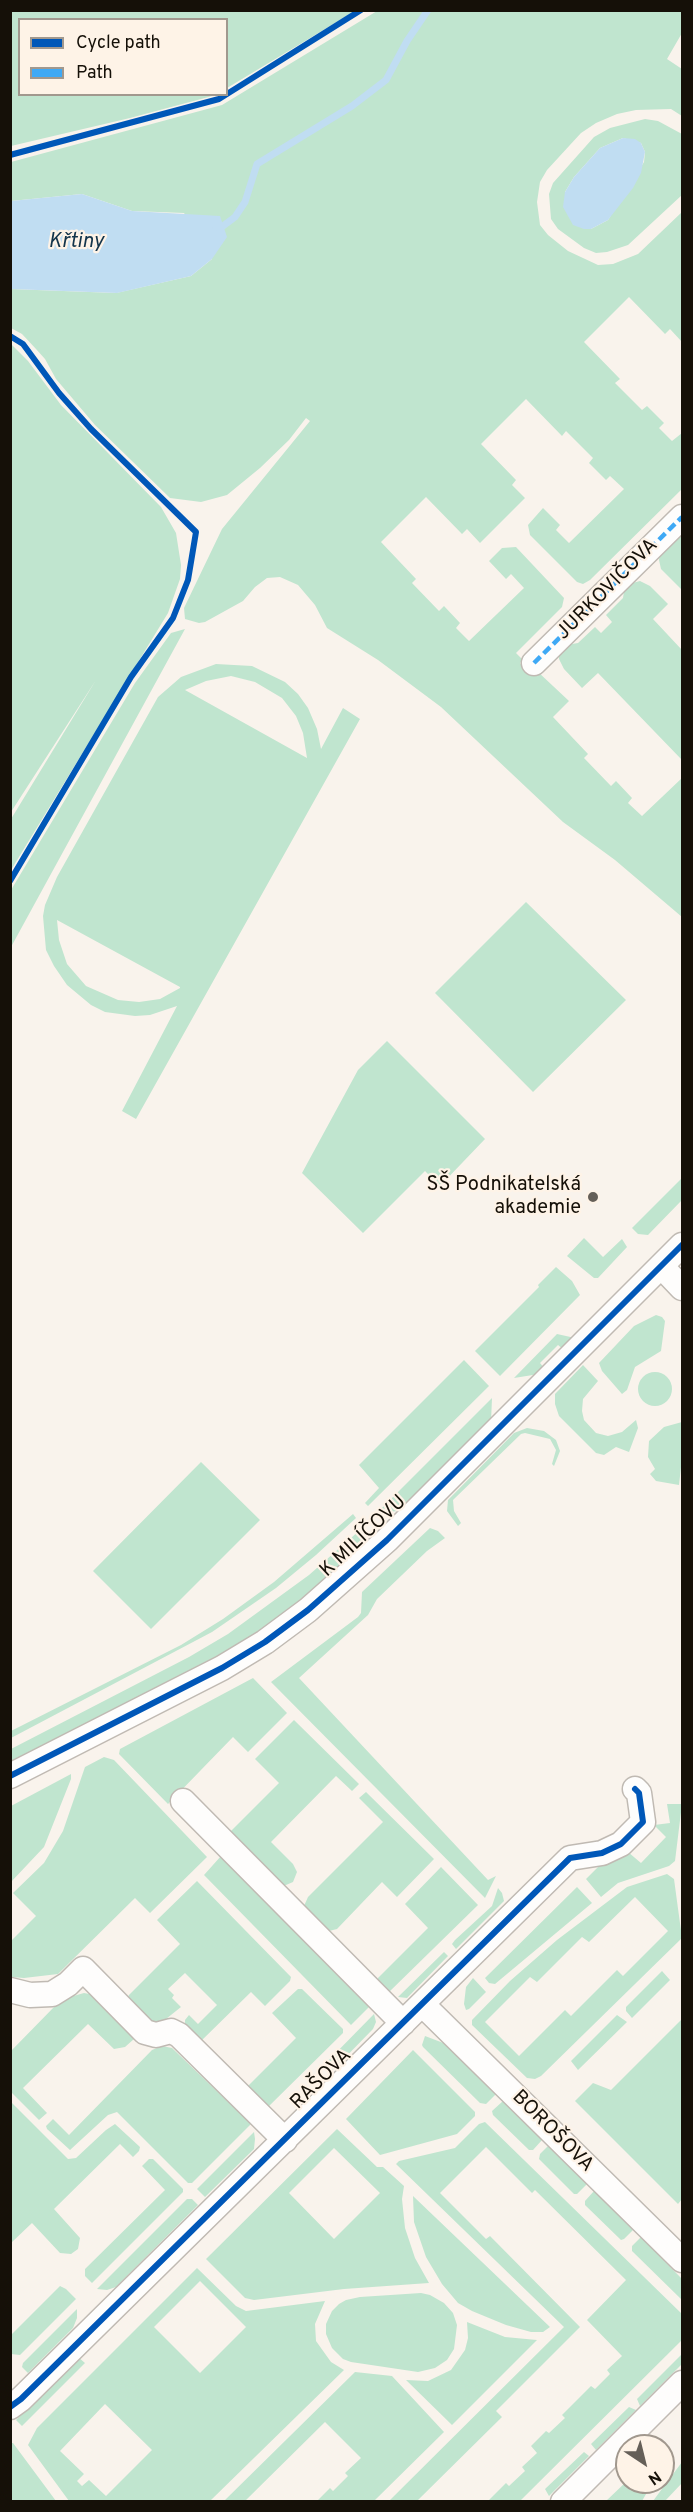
<!DOCTYPE html>
<meta charset="utf-8">
<style>
body{margin:0}
#map{position:relative;width:693px;height:2512px;overflow:hidden;background:#f9f3ec;font-family:Overpass,sans-serif}
canvas{display:block}
.frame{position:absolute;inset:0;border:12px solid #151008;pointer-events:none}
.legend{position:absolute;left:18px;top:18px;width:210px;height:78px;box-sizing:border-box;background:#fef3e7;border:2px solid #a1988e;margin:0;padding:8px 10px;list-style:none;font-size:18px;color:#151008}
.legend li{display:flex;align-items:center;gap:12px;height:30px}
.legend b{width:30px;border:2px solid #a1988e}
.north{position:absolute;left:615px;top:2434px;width:60px;height:60px;box-sizing:border-box;background:#fef3e7;border:2px solid #a1988e;border-radius:50%;rotate:145deg;font-size:16px;font-weight:700;line-height:24px;text-align:center;color:#151008}
.north::after{content:'';display:block;margin:auto;width:21px;height:27px;background:#655f58;clip-path:polygon(50% 0,100% 100%,50% 72%,0 100%)}
</style>
<div id="map">
<canvas width="693" height="2512"></canvas>
<div class="frame"></div>
<ul class="legend">
<li><b style="height:8px;background:#0057b8"></b>Cycle path</li>
<li><b style="height:8px;background:#3fa9f5"></b>Path</li>
</ul>
<div class="north">N</div>
</div>
<script>
const context = document.querySelector('canvas').getContext('2d');
context.lineJoin = 'round';
function fillPath(path, color) {
  context.fillStyle = color;
  context.fill(path, 'evenodd');
}
function shape(rows) {
  const path = new Path2D();
  for (const r of rows) {
    if (r.length === 3) {
      path.moveTo(r[0] + r[2], r[1]);
      path.arc(r[0], r[1], r[2], 0, 2 * Math.PI);
      continue;
    }
    path.moveTo(r[0], r[1]);
    for (let i = 2; i < r.length; i += 2) path.lineTo(r[i], r[i + 1]);
  }
  return path;
}
function trace(path, color, width, dash) {
  context.strokeStyle = color;
  context.lineWidth = width;
  context.lineCap = dash ? 'butt' : 'round';
  context.setLineDash(dash || []);
  context.stroke(path);
}
function drawText(font, color, halo, rows, align = 'center') {
  context.font = font + ' Overpass,sans-serif';
  context.lineWidth = 4.5;
  context.setLineDash([]);
  context.textBaseline = 'middle';
  context.strokeStyle = halo;
  context.fillStyle = color;
  for (const [text, x, y, turn = 0] of rows) {
    context.save();
    context.translate(x, y);
    context.rotate((+turn || 0) * Math.PI / 180);
    context.textAlign = isNaN(turn) ? turn : align;
    if (halo) context.strokeText(text, 0, 0);
    context.fillText(text, 0, 0);
    context.restore();
  }
}
const green = shape([
 [10,11,11,10,355,11,227,88,226,20,20,20,20,94,216,95,130,118,11,146],
 [377,11,682,11,682,33,667,59,682,69,682,116,671,109,636,110,617,114,596,123,581,133,547,170,540,182,537,202,540,225,548,235,568,251,598,265,613,264,638,254,682,212,682,342,670,329,665,334,629,297,584,342,620,379,615,383,642,410,647,406,664,423,659,428,672,441,682,433,682,489,590,580,583,584,577,582,530,535,528,525,543,508,560,525,556,530,569,543,624,489,610,476,606,480,589,463,593,458,566,431,562,436,526,399,481,444,516,480,512,485,525,498,480,543,467,529,462,534,426,497,381,542,416,579,412,583,439,611,444,606,460,623,456,628,469,641,524,588,511,574,506,579,489,561,502,548,516,547,564,598,562,607,516,653,523,660,520,663,532,675,537,671,569,701,553,717,588,754,584,758,611,786,616,781,632,798,628,803,642,816,682,778,682,917,615,860,563,822,441,707,378,660,327,628,315,605,298,585,280,577,267,578,255,587,243,601,205,622,199,623,185,619,184,608,222,529,310,421,306,418,289,440,260,468,227,495,201,502,170,498,95,425,56,379,45,359,36,349,22,334,11,328,10,289,116,293,191,276,212,259,184,213,132,211,82,194,11,201,11,162,222,105],
 [645,119,658,121,682,134,682,195,628,245,607,252,596,253,584,248,558,229,551,219,549,194,553,183,594,137,610,128],
 [623,138,641,143,645,152,644,162,608,220,591,229,565,192,574,177,600,148],
 [11,344,28,361,61,405,161,507,176,533,181,565,180,579,168,613,11,870,11,819,96,680,11,812],
 [682,528,682,590,661,569,659,560,660,552],
 [640,581,650,586,668,604,653,619,682,650,682,760,598,673,582,688,564,669,559,659,559,654,566,645,578,643,595,627,601,633,612,622,606,615,623,598,625,585],
 [185,629,11,947,11,890,135,683,171,633],
 [216,664,252,666,285,682,298,694,308,708,317,729,321,749,343,708,360,719,136,1119,122,1111,177,1006,150,1015,135,1016,105,1012,91,1005,67,985,54,966,46,950,43,916,45,905,57,877,158,697,181,677],
 [231,676,255,682,282,698,296,716,303,733,307,758,185,690,206,681],
 [57,920,180,987,180,988,160,999,139,1002,118,1000,86,986,67,964,59,940],
 [526,902,626,1000,533,1092,435,993],
 [387,1041,485,1139,440,1186,425,1171,363,1233,302,1173,358,1070],
 [682,1178,682,1200,648,1235,638,1234,632,1228],
 [584,1238,603,1257,622,1239,627,1247,598,1278,594,1278,567,1256],
 [556,1267,572,1281,580,1295,500,1376,475,1351,539,1287,538,1285],
 [656,1315,662,1317,665,1321,661,1351,635,1367,627,1390,622,1394,602,1371,599,1363,634,1326],
 [557,1334,575,1338,564,1350,558,1345,540,1363,545,1369,539,1374,514,1378],
 [464,1360,489,1386,368,1506,365,1503,379,1488,359,1465],
 [583,1365,598,1381,583,1399,582,1411,584,1420,596,1433,608,1436,622,1432,636,1420,638,1428,629,1452,616,1447,604,1455,596,1453,559,1416,555,1404,555,1394],
 [655,1389,17],
 [492,1398,491,1422,402,1511,378,1512],
 [682,1422,682,1458,679,1485,656,1481,650,1474,655,1469,648,1457,649,1441,664,1427],
 [527,1428,544,1431,556,1440,560,1451,554,1466,552,1464,556,1450,550,1439,525,1433,521,1434,453,1500,454,1511,461,1523,458,1526,447,1511,448,1500,514,1433],
 [201,1462,260,1520,151,1629,93,1571],
 [353,1514,356,1518,316,1555,276,1588,212,1632,11,1738,11,1731,181,1645,223,1619,274,1582],
 [430,1528,438,1531,445,1538,427,1551,377,1599,368,1615,299,1678,488,1880,496,1876,485,1898,271,1682,358,1617,361,1613,362,1592],
 [360,1530,362,1539,360,1550,318,1589,281,1617,217,1660,11,1766,11,1749,189,1657,228,1634,309,1575],
 [253,1678,287,1713,248,1752,233,1737,168,1804,119,1754,120,1749],
 [294,1720,359,1784,352,1791,336,1776,271,1842,293,1864,297,1872,293,1882,286,1885,282,1885,229,1833,279,1783,255,1759],
 [104,1757,114,1760,207,1857,150,1913,135,1898,58,1974,24,1978,11,1977,11,1941,36,1916,13,1893,44,1863,63,1831,85,1767],
 [71,1774,71,1779,44,1847,11,1882,11,1806],
 [366,1792,434,1859,397,1897,382,1882,337,1929,329,1931,306,1910,304,1906,308,1897,383,1822,359,1798],
 [667,1804,682,1804,675,1861,669,1866,618,1883,601,1897,586,1879,600,1865,628,1852,641,1863,666,1837,654,1825,670,1823],
 [221,1856,370,2006,351,2025,204,1875],
 [441,1867,478,1905,387,1994,378,1981,378,1978,428,1928,405,1904],
 [667,1874,674,1879,682,1938,541,2076,535,2079,527,2078,472,2025,472,2020,510,1981,557,1940,627,1887],
 [635,1897,668,1931,623,1976,617,1970,571,2016,565,2010,519,2056,485,2022,530,1977,537,1982,582,1937,589,1942],
 [197,1881,291,1977,290,1981,265,2006,251,1992,199,2043,185,2027,185,2020,189,2015,198,2024,217,2005,185,1973,168,1989,174,1995,172,1998,181,2007,156,2027,127,1999,129,1995,180,1944,157,1920],
 [577,1887,592,1903,495,1984,489,1983,485,1978],
 [498,1888,502,1893,504,1901,456,1949,452,1944,455,1940,492,1906],
 [444,1952,448,1956,407,1998,398,1997],
 [662,1971,670,1980,632,2018,626,2011,626,2007],
 [473,1978,486,1992,469,2009,466,2010,464,2004,466,1987],
 [298,1989,302,1989,343,2029,343,2033,266,2109,245,2089,296,2038,272,2013],
 [84,1993,95,1995,135,2035,134,2039,125,2047,114,2049,88,2024,23,2088,47,2113,39,2120,11,2092,11,2051,55,2006,70,1997],
 [374,2014,376,2022,373,2029,331,2072,324,2065],
 [617,2015,627,2022,578,2070,571,2061],
 [682,2019,682,2199,678,2204,575,2101,593,2083,611,2090],
 [425,2036,446,2044,496,2094,486,2104,480,2103,423,2047,422,2045],
 [162,2046,172,2048,251,2124,192,2183,188,2183,117,2112,108,2115,70,2150,47,2129,46,2126,53,2119,69,2135,152,2050],
 [413,2050,475,2112,475,2116,457,2134,380,2155,346,2119],
 [503,2101,542,2140,533,2150,529,2150,493,2115,492,2111],
 [11,2102,68,2159,76,2158,106,2130,115,2124,140,2147,139,2151,133,2157,120,2144,54,2209,80,2238,78,2249,71,2254,60,2253,32,2223,11,2243],
 [485,2122,682,2314,682,2340,520,2501,488,2501,506,2483,509,2486,525,2471,522,2467,537,2453,531,2446,546,2431,549,2433,565,2418,562,2415,591,2386,595,2389,610,2374,607,2370,622,2356,587,2320,626,2280,535,2190,532,2193,486,2147,440,2193,486,2239,490,2236,580,2327,496,2411,502,2417,417,2501,389,2501,564,2327,396,2164,399,2161,455,2148,479,2124],
 [337,2129,377,2167,383,2167,404,2186,402,2199,405,2228,415,2258,429,2283,344,2289,254,2300,245,2298,206,2259],
 [334,2148,380,2193,334,2239,289,2193],
 [254,2132,255,2139,254,2149,205,2197,197,2189],
 [548,2146,587,2184,577,2194,574,2194,539,2159,540,2154],
 [149,2159,153,2159,183,2189,183,2192,92,2283,85,2276,85,2269,165,2190,142,2166],
 [594,2191,633,2230,624,2239,621,2240,585,2205,585,2201],
 [413,2196,550,2327,543,2332,531,2332,506,2325,472,2311,458,2303,442,2284,426,2257,414,2222],
 [187,2199,192,2199,198,2205,116,2287,107,2290,97,2289],
 [641,2237,682,2279,682,2300,632,2251,632,2246],
 [197,2268,236,2306,246,2311,325,2301,315,2324,316,2341,331,2362,344,2370,210,2501,69,2501,28,2445,37,2428],
 [200,2281,246,2327,200,2373,154,2327],
 [105,2404,152,2450,106,2496,89,2480,82,2486,77,2481,84,2474,60,2451],
 [60,2286,66,2289,76,2299,20,2355,11,2354,11,2335],
 [421,2293,430,2295,444,2303,453,2313,457,2325,454,2349,447,2360,435,2368,418,2372,351,2362,343,2359,332,2348,326,2334,326,2324,332,2311,339,2304,346,2300,360,2297],
 [77,2309,77,2318,73,2328,28,2373,22,2367,23,2363],
 [467,2322,505,2337,537,2340,452,2425,406,2380,428,2381,451,2370,465,2350,468,2338],
 [682,2354,682,2364,640,2406,637,2399],
 [78,2357,85,2363,22,2426,16,2420],
 [355,2372,392,2376,444,2432,374,2501,317,2501,330,2488,333,2491,348,2476,345,2473,361,2458,325,2422,245,2501,224,2501],
 [629,2407,636,2410,596,2450,591,2444],
 [11,2443,13,2443,56,2501,11,2501],
 [584,2452,589,2456,549,2496,545,2489],
 [682,2462,682,2483,665,2501,653,2501],
 [627,2481,653,2482,642,2501,606,2501]
]);
const water = shape([
 [623,138,635,139,641,143,645,152,641,173,633,188,608,220,591,229,584,229,573,225,563,207,565,192,574,177,600,148],
 [82,194,132,211,220,216,227,237,212,259,191,276,117,293,11,289,11,201]
]);
const stream = shape([
 [216,227,223,226,235,217,245,202,257,164,352,106,386,80,407,41,428,10]
]);
const minor = shape([
 [534,663,682,517],
 [661,1266,682,1288],
 [10,1776,222,1668,265,1642,308,1610,387,1540,682,1245],
 [183,1801,403,2023],
 [10,1990,30,1995,52,1994,68,1984,83,1969,145,2032,156,2035,171,2031,179,2035,285,2140],
 [422,2004,682,2260],
 [10,2407,21,2399,570,1858,602,1853,621,1844,643,1822,639,1793,635,1789],
 [563,2502,682,2383]
]);
const quiet = shape([
 [534,663,682,517]
]);
const cycleway = shape([
 [10,155,219,99,361,10],
 [10,336,23,344,59,393,91,429,196,532,188,580,173,618,131,677,10,881],
 [10,1776,222,1668,265,1642,308,1610,387,1540,682,1245],
 [10,2407,21,2399,570,1858,602,1853,621,1844,643,1822,639,1793,635,1789]
]);
const markers = [
 [593,1197,6,"#655f58"]
];
const streetNames = [
 ["JURKOVIČOVA",608,590,-45],
 ["K MILÍČOVU",364,1537,-43],
 ["RAŠOVA",322,2080,-45],
 ["BOROŠOVA",552,2132,45]
];
const poiNames = [
 ["SŠ Podnikatelská",581,1186],
 ["akademie",581,1209]
];
const waterNames = [
 ["Křtiny",76,243]
];
fillPath(green, '#c0e5cf');
fillPath(water, '#c0ddf2');
trace(stream, '#c0ddf2', 7);
trace(minor, '#c0bab3', 27);
trace(minor, '#fefdfc', 24);
trace(quiet, '#3fa9f5', 4.5, [9, 4.5]);
trace(cycleway, '#0057b8', 6);
for (const [x, y, r, color] of markers) {
  const dot = new Path2D();
  dot.arc(x, y, r, 0, 2 * Math.PI);
  context.fillStyle = color;
  context.fill(dot);
  trace(dot, '#fef3e7', 2);
}
drawText('20px', '#151008', '#fef3e7', streetNames);
drawText('20px', '#151008', '#fef3e7', poiNames, 'right');
drawText('italic 21px', '#13344b', '#fef3e7', waterNames);
</script>
